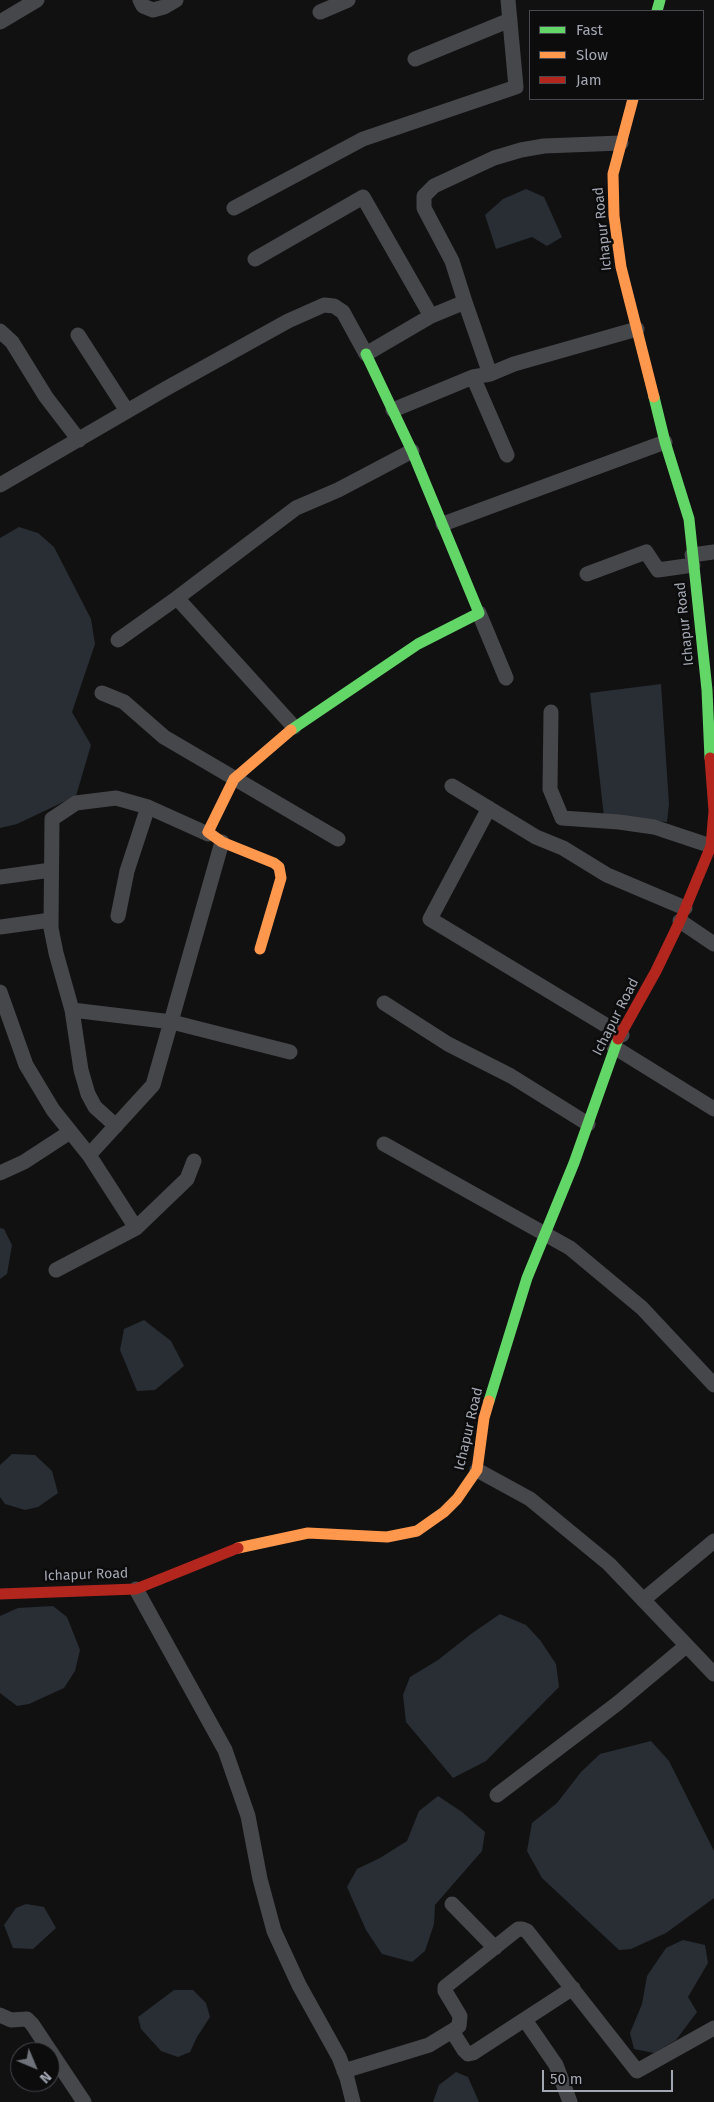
<!DOCTYPE html>
<style>
body{margin:0}
#map{position:relative;width:714px;height:2102px;overflow:hidden;background:#111112;font-family:"Fira Sans",sans-serif}
canvas{display:block}
.legend{position:absolute;left:529px;top:10px;width:175px;height:90px;box-sizing:border-box;background:#0c0c0d;border:1px solid #484a4f;margin:0;padding:6px 9px;list-style:none;font-size:15px;color:#a3a7b2}
.legend li{display:flex;align-items:center;gap:10px;height:25px}
.legend b{width:25px;border:1px solid #484a4f}
.north{position:absolute;left:10px;top:2042px;width:50px;height:50px;box-sizing:border-box;background:#0c0c0d;border:1px solid #484a4f;border-radius:50%;rotate:135deg;font-size:14px;font-weight:700;line-height:20px;text-align:center;color:#a3a7b2}
.north::after{content:'';display:block;margin:auto;width:18px;height:22px;background:#70727a;clip-path:polygon(50% 0,100% 100%,50% 72%,0 100%)}
.scale{position:absolute;left:542px;top:2070px;width:131px;height:22px;box-sizing:border-box;border:2px solid #a3a7b2;border-top:0;padding-left:6px;font-size:15px;line-height:18px;white-space:nowrap;color:#a3a7b2;-webkit-text-stroke:4px #0c0c0d;paint-order:stroke}
</style>
<div id="map">
<canvas width="714" height="2102"></canvas>
<ul class="legend">
<li><b style="height:6px;background:#63d668"></b>Fast</li>
<li><b style="height:6px;background:#ff974d"></b>Slow</li>
<li><b style="height:6px;background:#b3261e"></b>Jam</li>
</ul>
<div class="north">N</div>
<div class="scale">50 m</div>
</div>
<script>
const context = document.querySelector('canvas').getContext('2d');
context.lineJoin = 'round';
function fillPath(path, color) {
  context.fillStyle = color;
  context.fill(path, 'evenodd');
}
function shape(rows) {
  const path = new Path2D();
  for (const r of rows) {
    path.moveTo(r[0], r[1]);
    for (let i = 2; i < r.length; i += 2) path.lineTo(r[i], r[i + 1]);
  }
  return path;
}
function trace(path, color, width, dash) {
  context.strokeStyle = color;
  context.lineWidth = width;
  context.lineCap = dash ? 'butt' : 'round';
  context.setLineDash(dash || []);
  context.stroke(path);
}
function drawText(font, color, halo, rows, align = 'center') {
  context.font = font + ' "Fira Sans",sans-serif';
  context.lineWidth = 5;
  context.setLineDash([]);
  context.textBaseline = 'middle';
  context.strokeStyle = halo;
  context.fillStyle = color;
  for (const [text, x, y, turn = 0] of rows) {
    context.save();
    context.translate(x, y);
    context.rotate((+turn || 0) * Math.PI / 180);
    context.textAlign = isNaN(turn) ? turn : align;
    if (halo) context.strokeText(text, 0, 0);
    context.fillText(text, 0, 0);
    context.restore();
  }
}
const water = shape([
 [526,189,544,197,562,237,547,246,532,237,496,249,485,215,503,199],
 [19,527,38,533,54,547,91,619,95,644,72,712,91,745,76,796,17,824,0,828,0,538],
 [661,684,669,804,667,822,604,817,590,693],
 [0,1228,4,1229,12,1245,7,1274,0,1279],
 [144,1320,171,1341,184,1366,155,1390,137,1391,120,1350,124,1329],
 [12,1454,35,1455,52,1471,58,1493,38,1507,25,1510,5,1504,0,1497,0,1465],
 [53,1606,67,1617,80,1650,75,1671,64,1688,29,1704,17,1706,0,1693,0,1616,18,1608],
 [500,1614,526,1625,540,1640,556,1664,559,1687,486,1761,453,1778,406,1722,403,1695,410,1677,438,1660,471,1634],
 [651,1741,669,1761,714,1851,714,1898,666,1933,631,1949,619,1950,542,1878,527,1851,532,1823,557,1803,581,1772,600,1754],
 [438,1796,462,1812,485,1832,482,1851,435,1905,434,1924,425,1951,412,1962,382,1954,366,1930,347,1887,357,1869,380,1858,407,1841,419,1811],
 [26,1904,44,1907,56,1928,33,1949,13,1948,4,1925,16,1908],
 [683,1940,705,1945,708,1963,688,1997,697,2012,676,2040,654,2053,634,2049,630,2033,642,2004,647,1976,666,1948],
 [174,1990,193,1990,206,2003,210,2017,197,2037,190,2052,178,2057,161,2051,141,2029,138,2017],
 [456,2072,468,2077,479,2102,433,2102,439,2085]
]);
const street = shape([
 [140,0,143,6,153,10,164,7,176,0],
 [320,12,348,0],
 [0,22,37,0],
 [415,59,510,20],
 [234,208,363,139,516,87,508,0],
 [465,302,452,261,424,208,424,196,434,186,494,158,521,150,544,146,621,143],
 [431,316,465,302,490,374],
 [0,331,12,342,46,397,79,440],
 [78,335,127,411],
 [473,377,507,455],
 [393,410,473,377,490,374,514,364,637,329],
 [0,485,167,388,288,321,324,305,334,306,343,312,366,354,431,316,363,197,255,259],
 [443,524,665,442],
 [692,555,714,552],
 [587,574,646,552,658,570,693,565],
 [479,613,506,678],
 [118,640,177,598],
 [102,693,124,702,164,737,338,839],
 [551,712,550,789,562,818,619,822,654,827,711,846],
 [294,727,177,598,296,508,338,490,412,451],
 [452,786,536,837,563,848,607,875,685,908],
 [489,808,430,919,622,1035],
 [208,834,148,807,116,798,76,803,52,819,51,928,56,953,72,1010,172,1022,290,1052],
 [0,877,51,870],
 [118,916,127,871,148,807],
 [680,921,714,944],
 [0,927,51,920],
 [0,992,26,1065,53,1110,89,1155,136,1228,187,1179,194,1161],
 [384,1003,448,1044,511,1076,588,1124],
 [72,1010,81,1070,88,1094,95,1107,116,1126],
 [614,1047,714,1109],
 [384,1144,570,1248,642,1308,714,1385],
 [89,1155,153,1085,222,842],
 [0,1173,24,1162,70,1132],
 [56,1270,136,1228],
 [477,1470,530,1499,609,1564,714,1674],
 [136,1589,225,1750,248,1816,260,1879,274,1931,299,1985,339,2057,347,2078,353,2102],
 [643,1600,714,1541],
 [497,1795,618,1703,686,1646],
 [452,1904,495,1948],
 [0,2015,11,2020,27,2019,32,2024,84,2102],
 [525,2020,556,2065,570,2102],
 [452,2031,464,2050,468,2054,473,2053,573,1988],
 [344,2071,429,2045,452,2031,459,2026,460,2016,445,1991,445,1987,518,1929,522,1929,527,1931,637,2071,714,2028]
]);
const fast = shape([
 [657,11,660,0],
 [654,397,665,442,689,519,707,690,710,758],
 [291,730,418,644,479,613,412,451,366,354],
 [489,1401,527,1278,574,1163,618,1039]
]);
const slow = shape([
 [633,99,613,174,614,216,621,267,654,397],
 [260,949,281,878,279,867,274,863,222,842,208,832,234,779,291,730],
 [238,1548,308,1533,387,1537,417,1531,444,1512,457,1499,477,1470,484,1418,489,1401]
]);
const jam = shape([
 [618,1039,656,971,680,921,711,846,714,811,710,758],
 [0,1594,136,1589,238,1548]
]);
const streetNames = [
 ["Ichapur Road",603,229,-96],
 ["Ichapur Road",685,624,-96],
 ["Ichapur Road",616,1017,-63],
 ["Ichapur Road",469,1429,-77],
 ["Ichapur Road",86,1575,-2]
];
fillPath(water, '#282e34');
trace(street, '#46474a', 15);
trace(fast, '#63d668', 11);
trace(slow, '#ff974d', 11);
trace(jam, '#b3261e', 11);
drawText('14px', '#a3a7b2', '#0c0c0d', streetNames);
</script>
